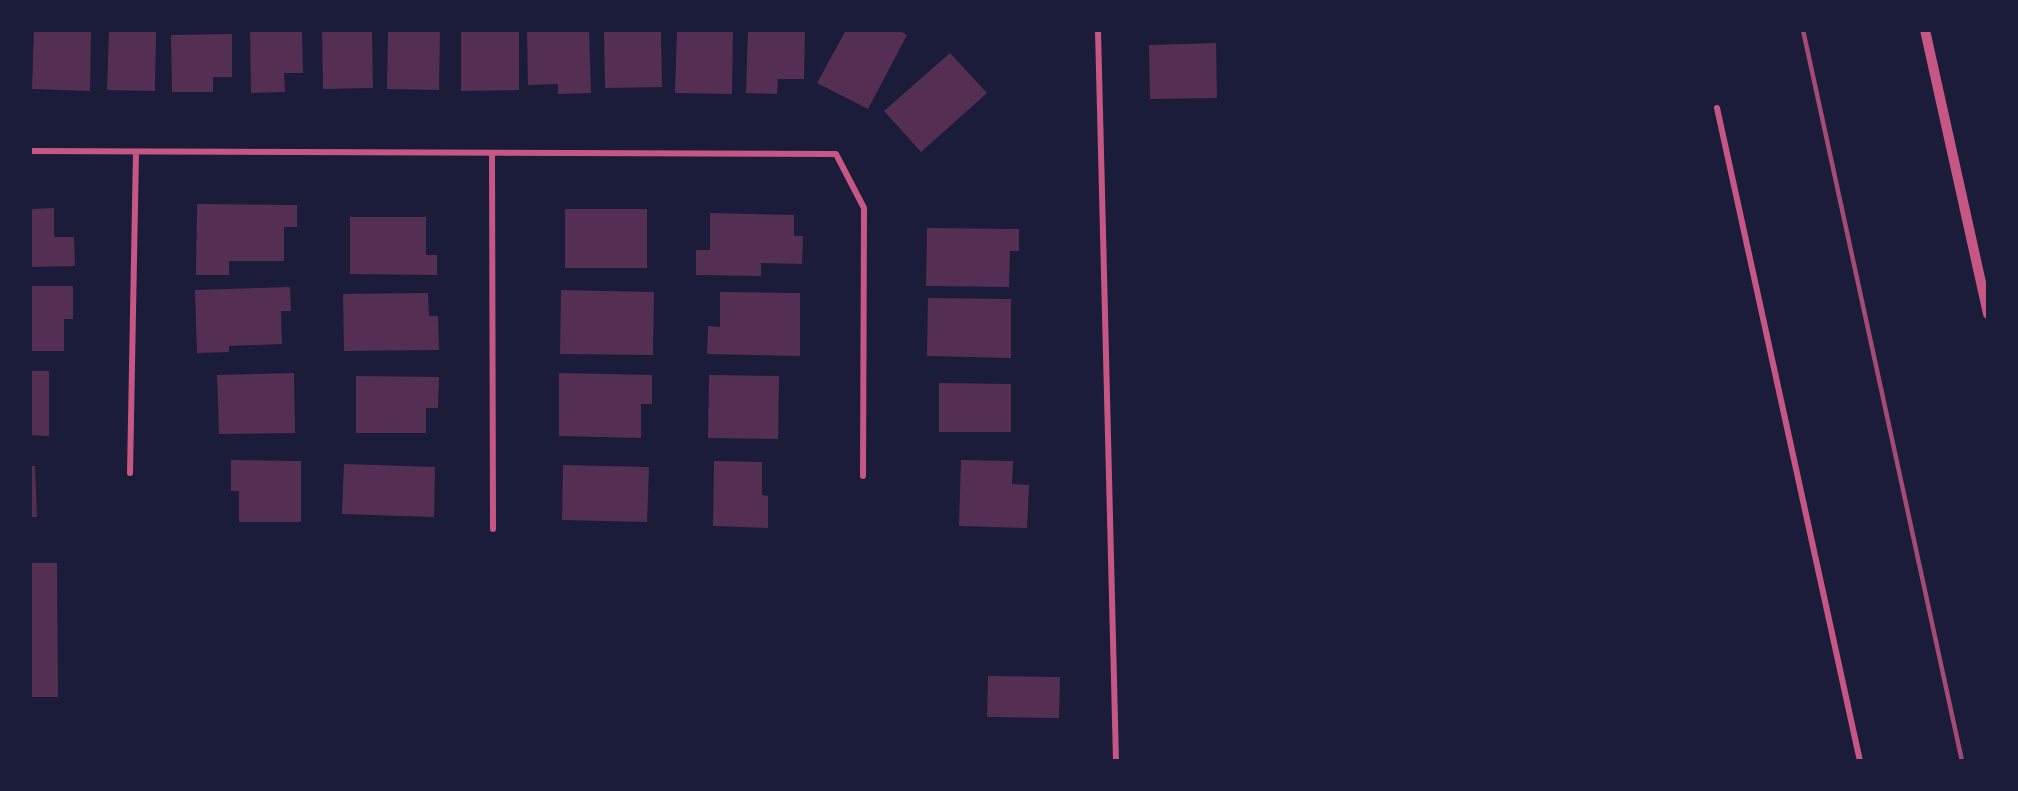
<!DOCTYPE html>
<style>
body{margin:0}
#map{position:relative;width:2018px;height:791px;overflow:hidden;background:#1b1b3a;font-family:"Nunito Sans",sans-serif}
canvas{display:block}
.frame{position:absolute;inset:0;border:32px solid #1b1b3a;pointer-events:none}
</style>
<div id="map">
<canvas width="2018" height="791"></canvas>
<div class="frame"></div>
</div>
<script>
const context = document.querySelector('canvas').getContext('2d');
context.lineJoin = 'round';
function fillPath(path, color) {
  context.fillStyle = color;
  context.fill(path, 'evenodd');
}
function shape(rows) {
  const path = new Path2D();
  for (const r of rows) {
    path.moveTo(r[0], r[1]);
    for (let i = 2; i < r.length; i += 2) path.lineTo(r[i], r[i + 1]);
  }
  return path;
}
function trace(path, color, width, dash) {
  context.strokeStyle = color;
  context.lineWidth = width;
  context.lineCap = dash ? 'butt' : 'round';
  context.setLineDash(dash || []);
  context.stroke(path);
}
const building = shape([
 [34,30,91,30,90,91,32,89],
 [109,30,156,30,155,91,107,90],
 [250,30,302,30,303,73,284,73,285,92,251,93],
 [322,30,372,30,373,88,323,89],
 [388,30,440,30,439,90,387,89],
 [461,30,519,30,519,90,461,91],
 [527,30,589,30,591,93,558,94,558,84,528,85],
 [604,30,661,30,662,87,605,88],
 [677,30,733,30,732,94,675,93],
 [748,30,805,30,804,79,778,79,777,94,746,93],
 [846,30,898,30,907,35,868,109,817,83],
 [232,34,232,77,213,77,213,92,172,92,171,35],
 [1216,43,1217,98,1150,99,1149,45],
 [950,53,987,93,921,152,884,111],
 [197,204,297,205,297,227,284,227,284,261,229,261,229,275,196,275],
 [54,208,54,237,74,237,75,266,30,267,30,209],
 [565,209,647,209,647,268,565,268],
 [710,213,794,215,794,236,803,236,802,264,761,263,761,276,696,275,696,250,710,250],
 [350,217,426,217,426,255,437,255,437,275,350,274],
 [927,228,1019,229,1019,251,1010,251,1009,287,926,286],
 [30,286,73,286,73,319,64,319,64,351,30,351],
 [290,287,291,311,281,311,282,344,229,346,229,352,197,353,195,290],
 [561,290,654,292,653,355,560,354],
 [720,292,800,293,800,356,707,354,708,326,720,327],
 [428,293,429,316,438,316,439,350,344,351,343,294],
 [928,298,1011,299,1011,358,927,356],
 [30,371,49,371,49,436,30,435],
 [294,373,295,433,219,434,217,375],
 [559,373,652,375,652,404,641,404,641,438,559,436],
 [709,375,779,376,778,439,708,438],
 [356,376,439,377,438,408,426,408,426,433,356,433],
 [939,383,1011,384,1011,432,939,432],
 [231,460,301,461,301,522,239,522,239,491,231,491],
 [961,460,1013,461,1012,484,1029,485,1027,528,959,526],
 [714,461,762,462,762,495,768,496,768,528,713,526],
 [344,464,435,467,434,517,342,514],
 [563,465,649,467,647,522,562,520],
 [30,466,35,466,37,517,30,517],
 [30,563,57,563,58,697,30,697],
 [988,676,1060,677,1059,718,987,717]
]);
const minor = shape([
 [1098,30,1116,761],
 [1717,108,1860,761],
 [30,151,836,154,864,208,863,476],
 [492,153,493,529],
 [130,473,136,152]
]);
const tertiary = shape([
 [1925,30,1988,314]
]);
const rail = shape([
 [1803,30,1962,761]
]);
fillPath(building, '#542f53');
trace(minor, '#c65784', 6);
trace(tertiary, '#c65784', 10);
trace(rail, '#a44b75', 4.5);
</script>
